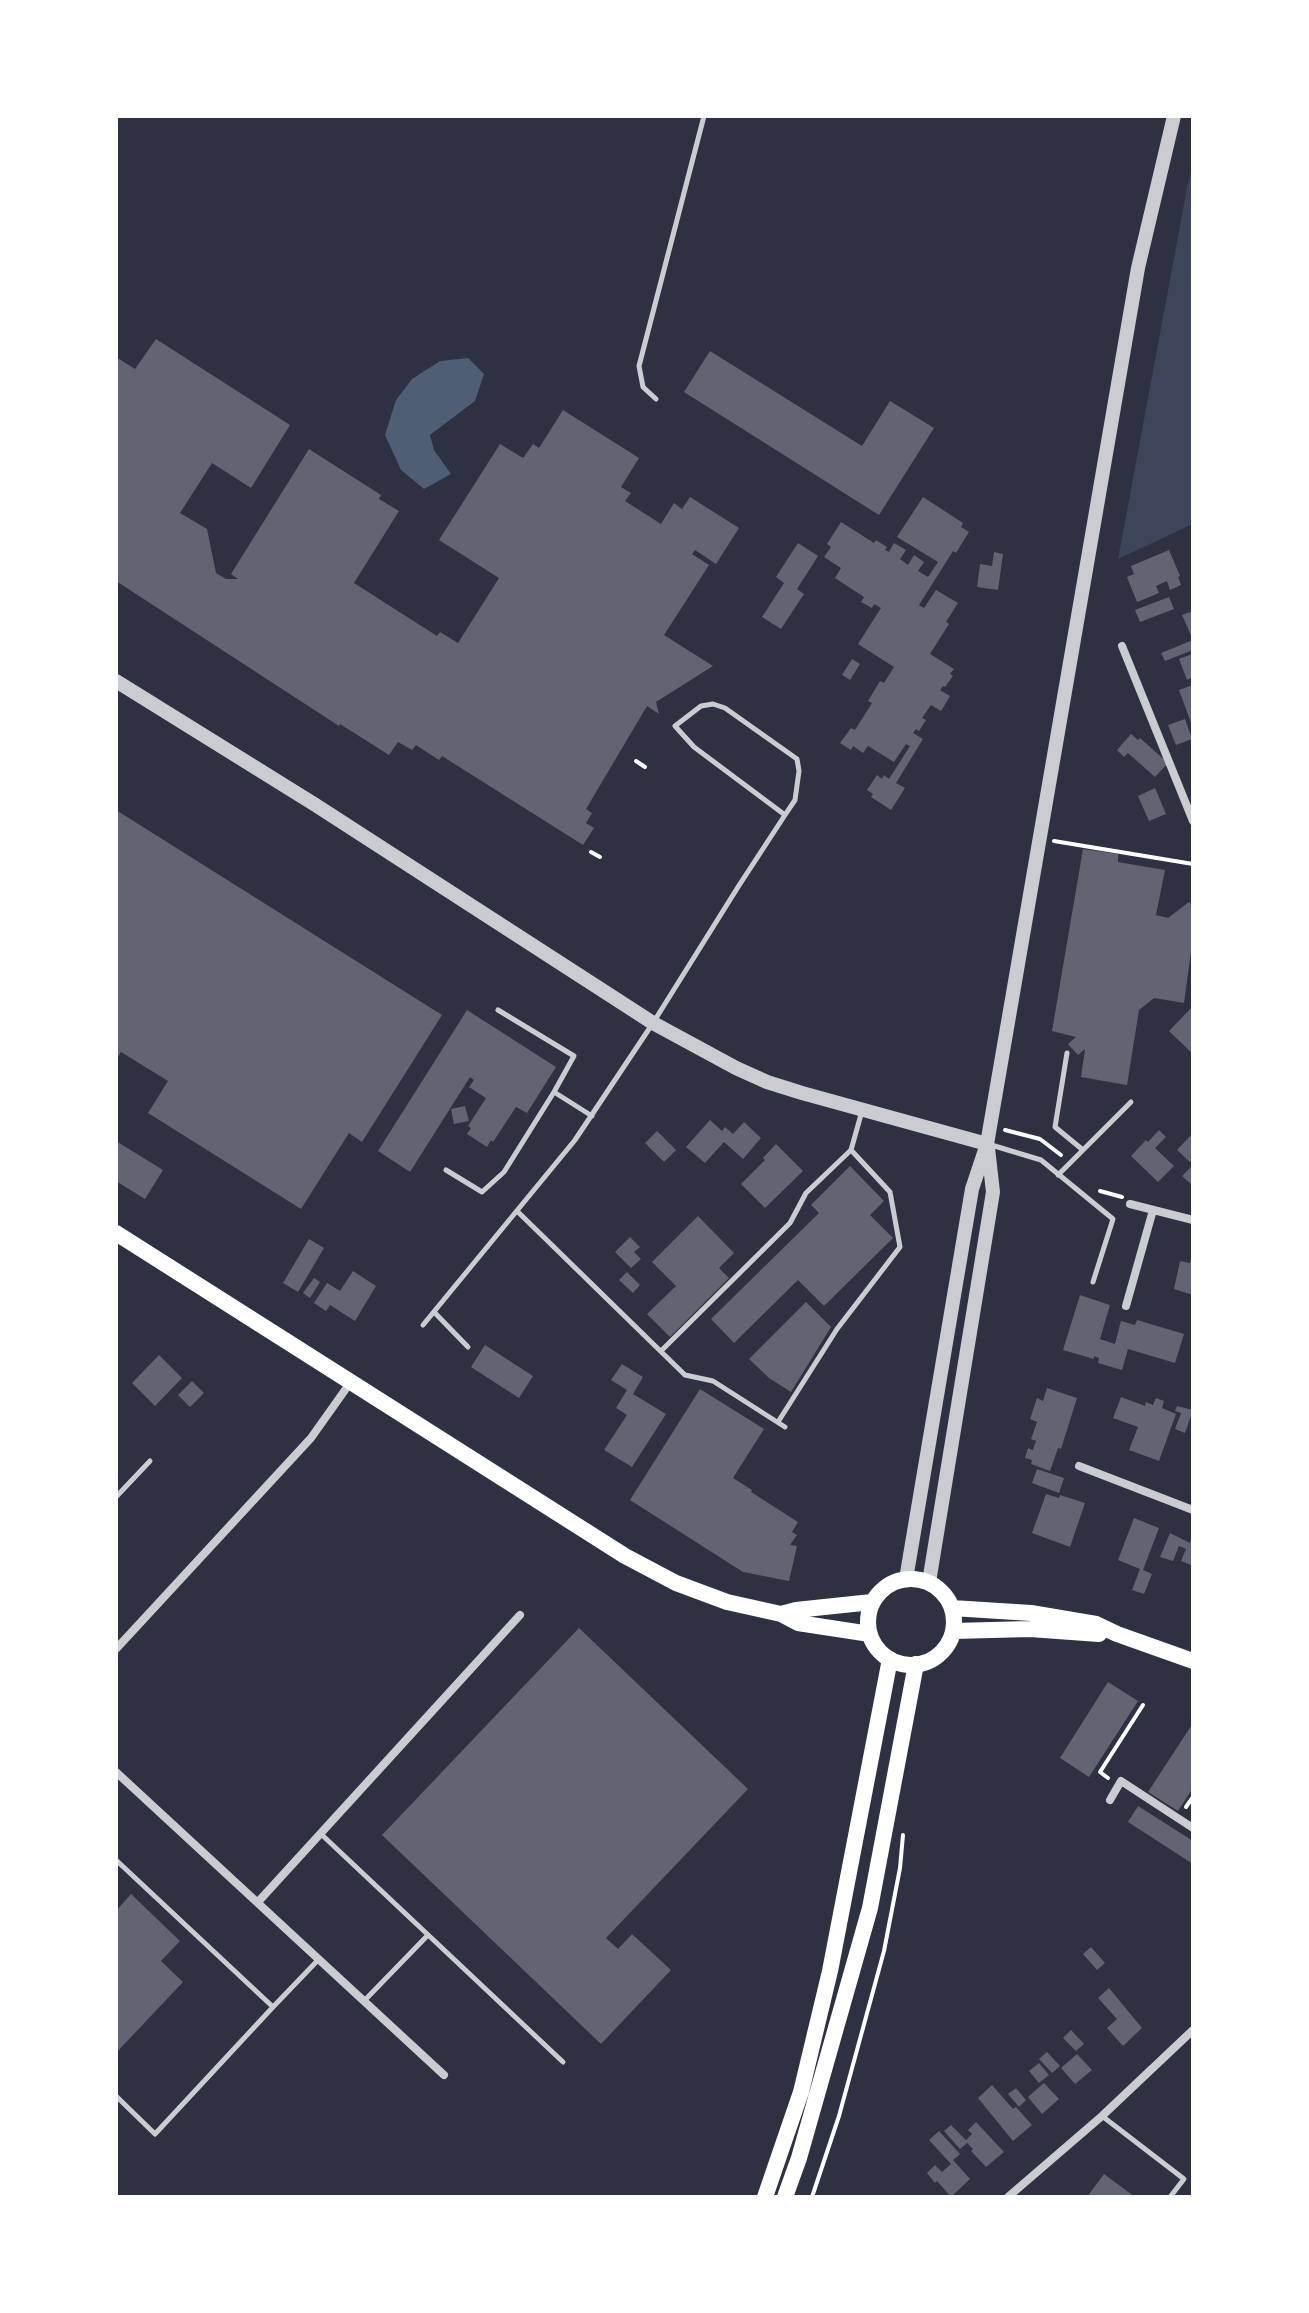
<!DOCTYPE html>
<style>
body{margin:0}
#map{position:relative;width:1309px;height:2313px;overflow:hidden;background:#2d3142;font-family:Helvetica,sans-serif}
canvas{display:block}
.frame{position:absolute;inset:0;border:118px solid #fff;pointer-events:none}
</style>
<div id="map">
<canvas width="1309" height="2313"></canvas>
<div class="frame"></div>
</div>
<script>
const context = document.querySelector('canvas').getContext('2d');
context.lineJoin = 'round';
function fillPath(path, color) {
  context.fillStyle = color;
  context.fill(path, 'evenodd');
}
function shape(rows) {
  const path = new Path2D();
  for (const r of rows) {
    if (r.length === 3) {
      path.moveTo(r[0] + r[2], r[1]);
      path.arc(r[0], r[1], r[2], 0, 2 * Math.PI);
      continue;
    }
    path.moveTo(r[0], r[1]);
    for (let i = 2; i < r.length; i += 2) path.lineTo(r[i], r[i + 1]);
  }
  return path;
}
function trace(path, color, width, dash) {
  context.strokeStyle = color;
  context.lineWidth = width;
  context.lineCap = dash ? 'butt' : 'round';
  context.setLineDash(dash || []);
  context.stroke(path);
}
const green = shape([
 [1193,165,1193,524,1118,559,1187,188]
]);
const water = shape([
 [468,358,484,374,475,401,430,435,434,450,451,474,424,489,401,470,385,435,396,400,412,379,440,361]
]);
const building = shape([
 [156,339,290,425,251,488,212,463,180,513,207,529,216,573,226,579,238,579,231,574,309,449,381,495,379,499,399,511,354,583,437,636,440,632,458,643,499,578,439,540,500,444,523,458,533,444,539,448,563,410,639,458,621,487,631,493,625,501,661,524,674,503,682,509,690,497,739,528,716,564,695,550,692,554,709,565,664,635,713,666,656,702,659,714,647,706,586,809,592,813,586,823,594,828,583,845,442,756,439,760,416,745,412,750,398,742,389,755,340,724,339,726,116,581,116,357,135,369],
 [710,351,862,446,890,401,934,428,879,515,684,392],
 [923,497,963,523,961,527,969,532,956,553,953,551,919,605,924,608,936,590,958,603,946,622,949,624,930,654,954,669,950,674,953,676,945,687,943,686,940,690,950,696,941,711,931,705,922,718,926,720,919,731,916,729,913,733,923,739,896,783,905,788,891,810,871,797,873,794,867,790,877,775,882,779,884,775,889,779,910,746,906,744,894,762,868,746,863,753,853,746,851,750,840,743,851,728,855,730,872,703,868,701,880,681,884,683,894,667,858,644,881,608,874,604,872,608,861,602,864,597,835,578,841,568,824,557,831,547,827,544,841,522,874,543,876,540,887,547,885,550,889,552,894,543,906,550,900,559,908,565,914,555,924,562,918,571,928,577,938,562,897,537],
 [798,543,818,556,797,589,804,594,781,629,762,617,784,583,776,577],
 [1169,550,1180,576,1178,577,1181,585,1170,590,1167,581,1156,586,1159,593,1137,602,1127,577,1134,574,1131,566],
 [994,552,1003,554,998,590,977,587,980,564,992,566],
 [1169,597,1174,609,1140,622,1135,610],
 [1193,611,1193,650,1165,661,1161,653,1193,640,1182,615],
 [1192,654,1193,677,1187,680,1179,659],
 [852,659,860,664,850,680,842,675],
 [1193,685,1193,728,1179,690],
 [1185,719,1192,739,1176,745,1168,725],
 [1131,734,1138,740,1140,738,1168,763,1155,777,1128,753,1124,757,1117,750],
 [1155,788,1166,814,1149,821,1138,796],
 [116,810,442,1015,362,1142,349,1133,301,1209,148,1113,168,1081,121,1052,116,1060],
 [1083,849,1118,854,1118,862,1165,870,1156,915,1168,918,1189,902,1193,907,1193,951,1191,952,1184,1003,1154,998,1139,1010,1127,1085,1081,1077,1085,1049,1078,1055,1068,1044,1076,1037,1052,1031],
 [1193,1006,1193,1054,1169,1031],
 [467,1010,556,1067,527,1113,516,1107,493,1142,491,1140,487,1147,467,1134,471,1128,468,1126,486,1098,469,1087,474,1080,470,1077,410,1172,378,1151],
 [465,1106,469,1121,454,1124,451,1109],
 [710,1120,722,1131,725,1127,733,1134,744,1122,761,1138,743,1159,724,1142,705,1163,686,1147],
 [1159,1130,1166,1137,1155,1148,1174,1166,1158,1182,1131,1156,1146,1140,1148,1142],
 [657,1131,676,1150,664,1162,645,1143],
 [1193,1133,1193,1159,1190,1162,1177,1150],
 [116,1141,163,1170,145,1199,116,1181],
 [776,1144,803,1171,765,1208,741,1184,765,1160,763,1158],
 [1193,1165,1193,1186,1182,1176],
 [850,1166,884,1201,870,1215,893,1238,824,1306,798,1280,734,1343,711,1319,819,1213,811,1205],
 [698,1216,734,1253,719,1268,729,1278,670,1337,647,1314,676,1286,652,1262],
 [630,1237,640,1247,634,1252,641,1259,631,1268,615,1252],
 [309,1239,324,1248,298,1292,283,1283],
 [1192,1254,1193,1254,1193,1295,1174,1289,1180,1261,1190,1263],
 [353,1271,376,1286,355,1321,330,1305,326,1311,314,1303,327,1283,340,1291],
 [627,1272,640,1285,633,1293,619,1280],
 [314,1278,320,1282,310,1298,303,1293],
 [1080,1295,1110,1305,1100,1339,1115,1344,1121,1321,1135,1325,1137,1320,1184,1334,1175,1363,1128,1349,1122,1370,1098,1363,1099,1358,1094,1356,1094,1359,1063,1350],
 [806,1302,831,1327,791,1392,769,1378,749,1359],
 [485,1345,533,1376,519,1398,471,1367],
 [159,1355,182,1378,155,1406,132,1383],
 [622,1364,643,1377,633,1394,666,1414,632,1467,604,1450,627,1415,616,1408,627,1390,611,1380],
 [192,1381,204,1393,190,1407,178,1395],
 [1047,1388,1077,1398,1061,1449,1058,1448,1050,1471,1031,1464,1032,1460,1025,1458,1028,1448,1033,1450,1036,1441,1031,1439,1037,1422,1030,1419,1037,1398,1043,1401],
 [700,1389,764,1429,733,1478,752,1490,751,1492,798,1522,792,1532,797,1535,790,1545,797,1546,789,1581,743,1572,630,1500],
 [1121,1397,1145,1406,1146,1402,1153,1405,1156,1398,1164,1401,1162,1408,1176,1414,1159,1461,1129,1450,1138,1427,1113,1418],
 [1177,1406,1193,1410,1185,1433,1175,1429,1181,1413,1175,1411],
 [1037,1469,1064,1478,1059,1493,1032,1483],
 [1046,1494,1059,1498,1060,1495,1085,1503,1070,1547,1032,1533],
 [1134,1518,1159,1528,1143,1570,1152,1574,1144,1594,1132,1590,1140,1569,1118,1560],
 [1170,1533,1190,1543,1193,1535,1193,1566,1181,1561,1186,1549,1179,1546,1173,1561,1160,1557],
 [579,1628,748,1789,606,1938,618,1949,632,1934,671,1970,601,2044,382,1835],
 [1108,1682,1138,1701,1089,1777,1060,1758],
 [1193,1723,1193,1788,1178,1811,1148,1792],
 [1138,1806,1193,1841,1193,1864,1128,1822],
 [131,1894,180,1941,161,1961,183,1982,116,2053,116,1911],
 [1091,1947,1105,1963,1097,1970,1083,1954],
 [1109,1988,1142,2028,1123,2046,1107,2028,1117,2019,1098,1998],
 [1071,2030,1084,2044,1076,2051,1063,2038],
 [1047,2052,1060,2066,1052,2073,1039,2059],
 [1077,2054,1092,2070,1075,2084,1061,2068],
 [1039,2063,1049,2075,1039,2083,1029,2071],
 [1044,2083,1059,2099,1042,2114,1028,2097],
 [992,2085,1013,2109,1016,2107,1032,2125,1013,2141,978,2098],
 [1016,2088,1026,2100,1019,2107,1008,2094],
 [976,2122,1004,2152,986,2167,971,2151,973,2149,967,2143,960,2149,944,2131,951,2125,966,2140,972,2134,968,2130],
 [939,2131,960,2154,953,2160,970,2179,951,2197,937,2181,935,2183,927,2173,935,2165,942,2172,951,2164,929,2140],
 [1104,2174,1135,2197,1087,2197]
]);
const path = shape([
 [636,761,645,767],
 [1054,841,1193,864],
 [591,852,600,857],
 [1005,1130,1040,1139,1061,1155],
 [1100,1191,1122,1197],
 [1108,1778,1100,1772,1143,1705],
 [1186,1807,1193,1797],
 [812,2197,839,2116,884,1951,900,1868,903,1835]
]);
const service = shape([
 [656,399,643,387,639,366,704,116],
 [498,1010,574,1056,554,1092,592,1116],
 [1067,1053,1055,1127,1083,1150],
 [988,1144,1041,1160,1113,1219,1093,1282],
 [446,1170,482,1192,504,1172,554,1092],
 [1058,1175,1131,1102],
 [518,1212,685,1375,713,1381,785,1427],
 [435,1313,468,1347],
 [423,1325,575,1140,653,1023,738,887,785,815,795,800,799,771,797,759,725,708,713,704,701,706,675,726,694,747,785,815],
 [661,1351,790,1223,806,1193,851,1150,862,1111],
 [778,1422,837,1329,900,1247,890,1192,851,1150],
 [116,1497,150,1461],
 [321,1834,563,2062],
 [116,1860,273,2007,319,1959],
 [364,2001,428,1935],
 [116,2096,155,2134,273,2007],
 [1102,2116,1184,2179,1170,2197]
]);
const minor = shape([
 [1122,646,1193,821],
 [1130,1204,1193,1220],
 [1126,1306,1153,1210],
 [1079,1466,1193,1510],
 [116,1649,311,1438,350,1383],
 [116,1772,444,2075],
 [1110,1800,1121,1781,1193,1828],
 [258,1902,520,1615],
 [1008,2197,1102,2116,1193,2030]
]);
const tertiary = shape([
 [116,681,314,804,653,1023,736,1068,767,1082,802,1093,987,1144],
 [906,1579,972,1189,987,1144,1138,268,1174,116],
 [929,1582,993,1192,988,1148]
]);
const secondary = shape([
 [765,2197,801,2092,830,1971,890,1659],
 [785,2197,799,2158,870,1908,916,1664]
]);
const primary = shape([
 [116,1233,625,1556,676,1583,727,1602,781,1614,798,1623,870,1634],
 [911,1622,43],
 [952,1608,1031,1613,1096,1624,1117,1634,1193,1661],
 [781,1614,796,1610,872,1602],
 [953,1631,1030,1629,1099,1634]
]);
fillPath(green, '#3c4559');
fillPath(water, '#4f5d75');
fillPath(building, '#626471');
trace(path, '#fff', 4);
trace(service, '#caccd0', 5);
trace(minor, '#caccd0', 8);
trace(tertiary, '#caccd0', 14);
trace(secondary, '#fff', 16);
trace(primary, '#fff', 16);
</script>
